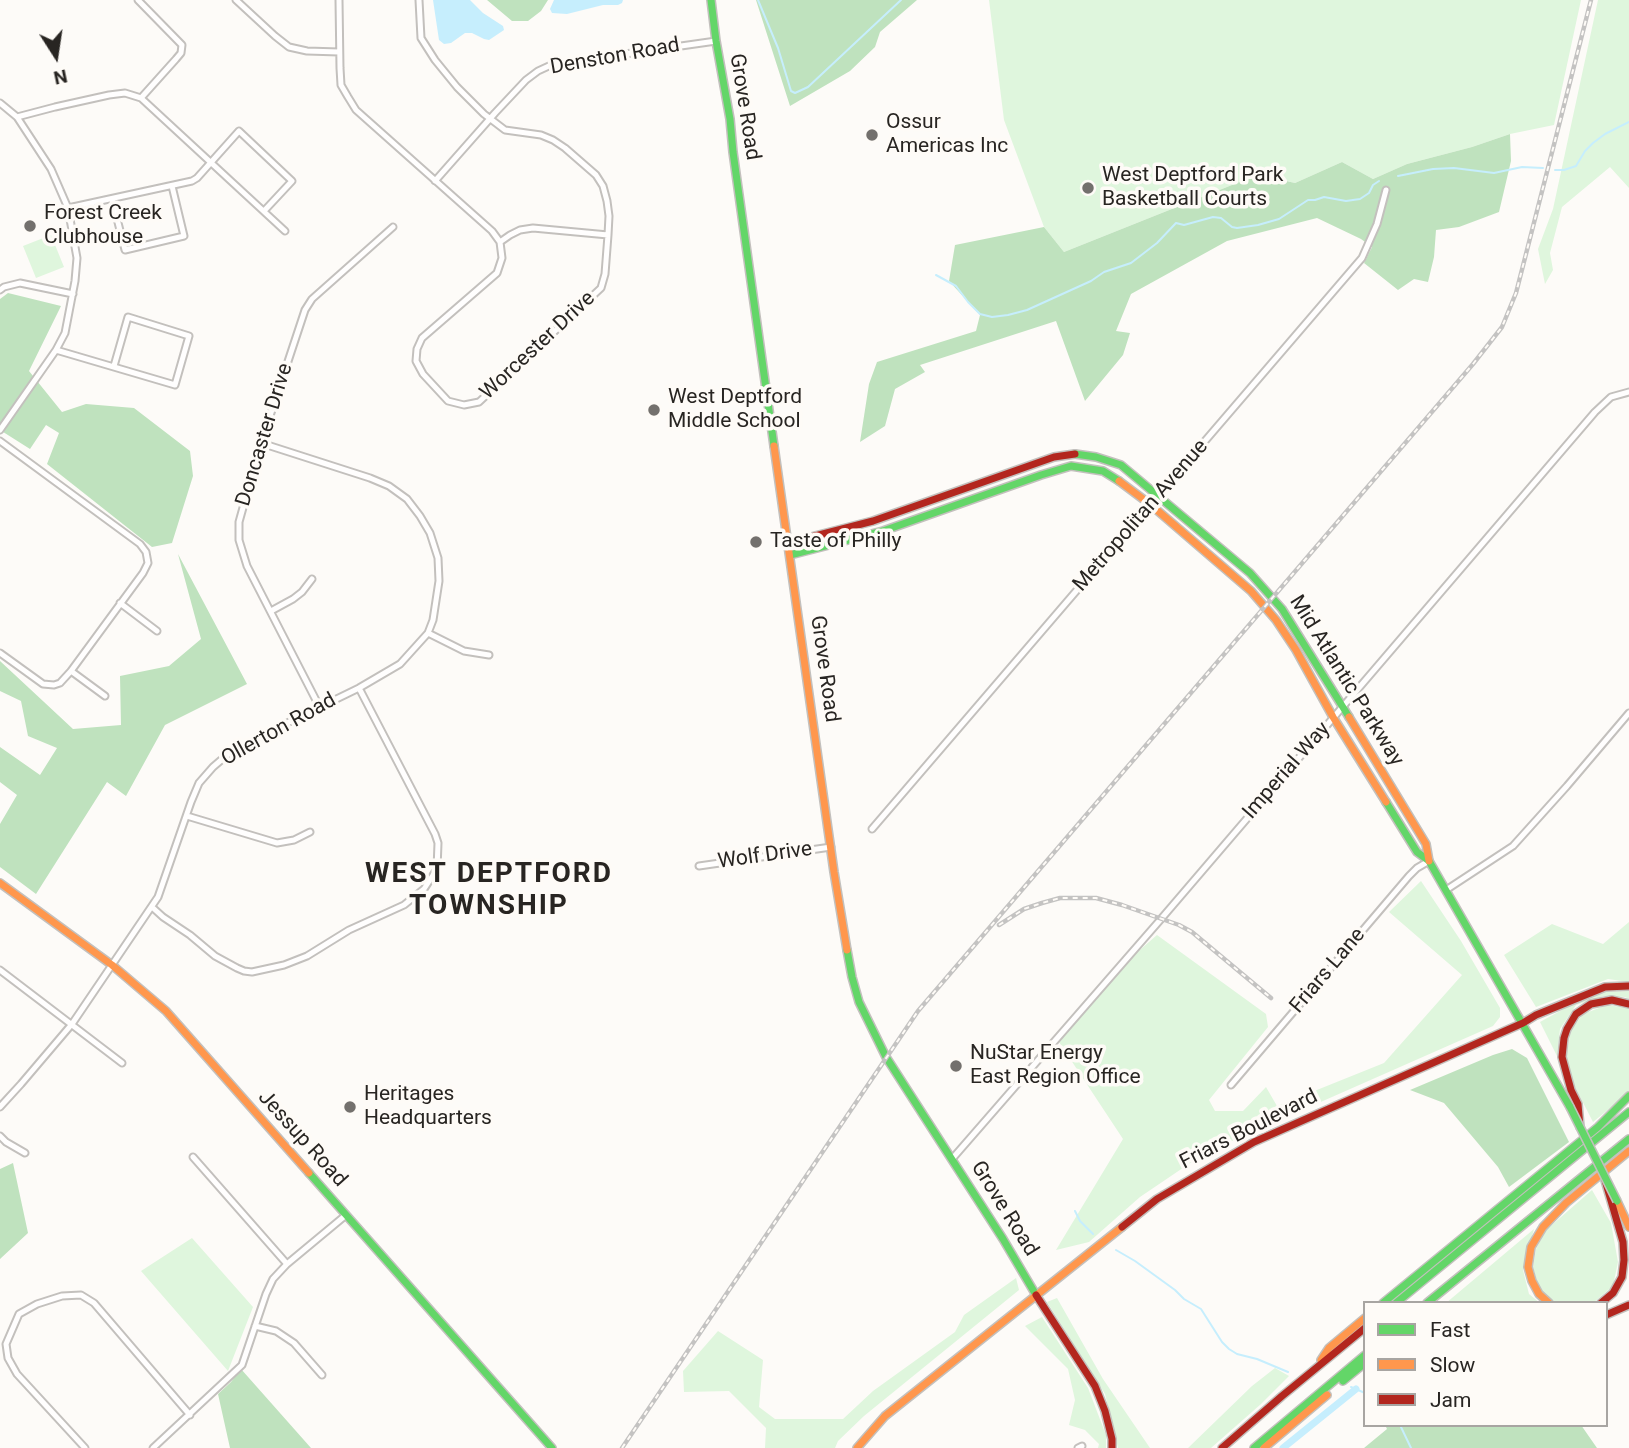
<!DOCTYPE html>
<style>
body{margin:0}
#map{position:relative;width:1629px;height:1448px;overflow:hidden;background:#fdfbf8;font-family:Roboto,sans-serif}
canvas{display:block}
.legend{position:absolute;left:1363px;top:1301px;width:245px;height:126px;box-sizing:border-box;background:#fefbf7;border:2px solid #a8a5a2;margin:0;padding:9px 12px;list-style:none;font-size:21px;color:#282522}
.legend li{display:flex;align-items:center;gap:14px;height:35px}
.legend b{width:35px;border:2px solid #a8a5a2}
.north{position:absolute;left:21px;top:21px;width:70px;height:70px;-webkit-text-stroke:5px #fefbf7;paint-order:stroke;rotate:168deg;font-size:19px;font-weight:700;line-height:28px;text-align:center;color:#282522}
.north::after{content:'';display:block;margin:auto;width:24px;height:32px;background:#282522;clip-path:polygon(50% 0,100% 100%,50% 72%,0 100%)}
</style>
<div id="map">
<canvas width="1629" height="1448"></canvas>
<ul class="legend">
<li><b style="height:9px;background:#63d668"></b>Fast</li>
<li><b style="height:9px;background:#ff974d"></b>Slow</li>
<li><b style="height:9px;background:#b3261e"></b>Jam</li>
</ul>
<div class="north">N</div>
</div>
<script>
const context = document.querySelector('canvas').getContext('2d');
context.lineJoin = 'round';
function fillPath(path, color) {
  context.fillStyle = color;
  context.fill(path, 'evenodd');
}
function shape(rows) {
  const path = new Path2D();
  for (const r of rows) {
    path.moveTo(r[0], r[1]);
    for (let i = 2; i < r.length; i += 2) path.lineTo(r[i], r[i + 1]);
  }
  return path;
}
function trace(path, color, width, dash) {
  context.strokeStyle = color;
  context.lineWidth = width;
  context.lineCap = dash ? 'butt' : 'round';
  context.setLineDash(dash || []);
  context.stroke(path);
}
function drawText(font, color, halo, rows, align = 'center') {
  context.font = font + ' Roboto,sans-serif';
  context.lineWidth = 7;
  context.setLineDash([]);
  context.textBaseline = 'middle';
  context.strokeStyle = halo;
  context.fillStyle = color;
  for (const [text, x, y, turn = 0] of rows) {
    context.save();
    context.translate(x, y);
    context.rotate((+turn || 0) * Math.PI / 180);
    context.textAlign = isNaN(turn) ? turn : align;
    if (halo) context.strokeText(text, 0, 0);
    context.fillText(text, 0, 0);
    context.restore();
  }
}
const green = shape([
 [989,0,1581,0,1554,125,1510,134,1472,147,1407,164,1373,179,1342,162,1295,183,1273,178,1247,179,1064,252,1044,227,1004,120],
 [1598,0,1629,0,1629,188,1610,167,1562,207,1550,253,1553,270,1545,284,1538,249,1553,209],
 [51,235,64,267,36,278,23,246],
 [1421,881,1461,941,1500,1008,1500,1017,1493,1026,1205,1153,1140,1197,1089,1242,1056,1250,1123,1139,1059,1042,1134,955,1157,935,1266,1014,1268,1027,1209,1100,1215,1111,1243,1111,1266,1087,1277,1106,1384,1063,1462,975,1389,912],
 [1629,922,1629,982,1608,979,1536,1007,1504,955,1552,924,1603,944],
 [1629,991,1629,999,1625,997,1604,996,1576,1005,1560,1029,1557,1056,1540,1022,1569,1006,1601,992],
 [1607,1005,1629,1008,1629,1093,1593,1122,1574,1085,1566,1057,1571,1030,1583,1014],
 [1592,1190,1611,1223,1618,1262,1613,1286,1593,1303,1553,1301,1539,1289,1533,1267,1536,1249,1545,1231],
 [1534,1229,1523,1270,1529,1294,1540,1303,1446,1303],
 [192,1238,253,1307,228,1371,141,1271],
 [1016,1278,1019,1290,864,1416,838,1441,835,1448,765,1448,766,1428,729,1391,684,1392,683,1371,718,1331,763,1360,759,1407,775,1419,843,1419,873,1391,955,1332,964,1315],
 [1057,1298,1103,1379,1150,1448,1118,1448,1105,1394,1047,1302],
 [1042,1317,1088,1388,1106,1435,1106,1448,1098,1448,1099,1444,1085,1430,1069,1425,1075,1400,1068,1369,1025,1326],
 [1275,1368,1289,1376,1261,1404,1211,1448,1188,1448,1252,1386]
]);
const forest = shape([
 [487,0,548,0,541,11,528,21,512,21],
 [756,0,917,0,880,32,875,47,850,71,790,106],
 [1510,134,1511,161,1499,212,1459,227,1436,230,1434,257,1428,282,1414,279,1398,290,1364,263,1372,247,1361,239,1317,218,1227,241,1131,294,1116,331,1130,333,1123,355,1085,401,1056,321,920,365,925,372,895,389,885,426,860,442,869,384,877,362,976,331,980,315,949,281,955,245,1044,227,1064,252,1247,179,1273,178,1295,183,1342,162,1373,179,1407,164,1472,147],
 [8,293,61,306,29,371,62,412,86,404,134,408,190,451,193,476,172,543,152,547,47,464,59,433,46,425,30,449,0,430,0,299],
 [178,554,247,684,165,725,126,796,107,782,36,894,0,867,0,824,17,795,0,782,0,747,40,775,57,748,28,736,21,701,0,691,0,661,73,729,121,725,120,676,169,666,201,639],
 [1512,1049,1527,1058,1569,1142,1509,1187,1498,1167,1444,1103,1410,1090,1493,1055],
 [13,1163,28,1233,0,1259,0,1169],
 [241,1369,311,1448,230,1448,218,1394,231,1382],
 [1385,1425,1581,1425,1597,1448,1364,1448,1387,1429]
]);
const water = shape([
 [433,0,470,0,483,13,503,26,504,30,489,40,484,39,472,33,465,33,451,43,444,44,439,40],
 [554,0,623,0,622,3,618,5,603,5,567,14,552,13,550,9]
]);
const stream = shape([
 [758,0,778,48,791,91,795,93,808,87,901,0],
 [1555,170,1564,170,1576,166,1585,151,1593,143,1605,134,1629,122],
 [1398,176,1433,169,1454,168,1494,173,1522,167,1543,168],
 [936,275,956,286,968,302,980,314,992,317,1008,315,1027,310,1091,281,1104,272,1131,263,1157,243,1176,223,1184,225,1213,217,1221,218,1232,227,1237,228,1258,225,1279,219,1308,200,1315,200,1324,197,1346,201,1360,199,1369,193,1373,185,1379,181],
 [1075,1211,1080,1221,1093,1234],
 [1116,1250,1135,1261,1175,1290,1184,1299,1201,1309,1222,1342,1229,1349,1237,1354,1257,1359,1288,1372],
 [1351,1387,1365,1393],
 [1400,1425,1411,1448]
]);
const canal = shape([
 [1283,1448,1356,1389]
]);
const street = shape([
 [236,0,275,36,289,47,307,51,339,52],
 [339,0,340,68,341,85,348,97,356,110,492,231,500,242,502,258,497,273,422,338,417,349,416,361,423,374,448,401,464,405,479,402,601,288,605,274,608,235,609,216,607,201,603,186,596,175,565,148,553,140,541,135,505,130,484,114,457,87,435,60,421,38,419,0],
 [141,98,285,231],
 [0,103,17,117,51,169,68,208,77,258,75,281,65,333,56,350,0,430],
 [17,117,55,107,109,95,125,93,141,98,176,59,181,53,182,45,138,0],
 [435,181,495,113,526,80,538,71,551,65,583,60,716,41],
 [112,199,125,250,184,236,172,186],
 [68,208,192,181,197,178,239,131,292,181,264,211],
 [500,242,510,235,520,230,533,228,608,235],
 [0,290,4,287,20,283,73,294],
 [56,350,175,385,189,336,128,317,114,366],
 [0,441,140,544,146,552,148,563,143,573,71,671],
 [120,603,157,631],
 [271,611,293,599,302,592,312,579],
 [428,633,464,651,489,655],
 [0,653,43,684,54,685,60,683,71,671,105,696],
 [319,706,247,566,239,540,239,522,261,443,305,310,312,299,393,227],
 [187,816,277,843,294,840,310,832],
 [872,829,1362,258,1377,224,1386,190],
 [699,866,831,847],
 [1446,890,1513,846,1567,786,1629,713],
 [152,907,163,917,190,935,215,956,237,968,244,971,252,972,284,965,307,956,349,930,404,905,424,889,437,869,438,843,435,834,359,688],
 [0,970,122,1063],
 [1231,1085,1409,876,1417,868,1429,861],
 [0,1107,21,1084,72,1024,158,897,191,802,199,783,213,767,227,755,281,726,359,688,400,664,428,633,433,620,439,581,438,558,430,533,420,516,407,499,389,486,370,478,261,443],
 [0,1136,6,1142,25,1153],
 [193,1157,287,1264],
 [952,1159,1161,919,1595,412,1611,397,1629,392],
 [255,1326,276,1331,294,1343,322,1375],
 [85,1448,17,1374,8,1358,6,1344,19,1314,37,1304,62,1296,81,1295,94,1303,190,1415],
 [153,1448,242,1365,266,1294,273,1279,287,1264,346,1215],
 [1078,1448,1082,1446]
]);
const fast = shape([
 [711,0,716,41,730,119,733,152,774,446],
 [1075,454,1096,457,1121,465,1250,573,1282,609,1349,717],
 [790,555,883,531,1041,475,1071,466,1103,471,1119,481],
 [1386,802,1417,852,1429,861,1570,1107],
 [847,950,852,977,859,1002,886,1057,1003,1239,1036,1295],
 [309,1173,552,1448],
 [1383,1303,1598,1127,1629,1096],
 [1396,1303,1629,1112],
 [1427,1303,1629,1139],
 [1343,1381,1365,1363],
 [1254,1448,1365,1355]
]);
const slow = shape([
 [774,446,834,872,847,950],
 [1119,481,1151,505,1251,591,1276,620,1296,650,1333,717,1386,802],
 [1349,717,1426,844,1429,861],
 [0,883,112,965,166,1011,309,1173],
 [1617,1201,1629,1227],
 [1549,1303,1539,1294,1532,1281,1528,1267,1531,1247,1543,1227,1566,1203,1629,1151],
 [1321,1360,1329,1348,1365,1318],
 [857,1448,885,1416,1122,1227],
 [1264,1448,1327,1395]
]);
const jam = shape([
 [788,543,873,521,1054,457,1075,454],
 [1523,1023,1536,1015,1605,987,1629,986],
 [1580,1127,1578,1104,1571,1090,1562,1057,1564,1038,1567,1029,1576,1014,1591,1004,1612,1000,1629,1004],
 [1122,1227,1157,1199,1254,1142,1523,1023],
 [1036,1295,1095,1386,1105,1411,1112,1439,1112,1448],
 [1601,1303,1613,1293,1622,1277,1624,1260,1623,1242,1605,1180],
 [1606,1315,1629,1305],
 [1222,1448,1282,1396,1365,1328]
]);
const rail = shape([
 [999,925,1024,909,1042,903,1060,898,1096,898,1122,905,1179,925,1192,932,1271,998],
 [622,1448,918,1011,1473,364,1502,327,1516,293,1591,0]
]);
const fastBridge = shape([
 [1570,1107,1617,1201]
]);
const markers = [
 [872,135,7,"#73706d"],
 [1088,188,7,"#73706d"],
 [30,226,7,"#73706d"],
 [654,410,7,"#73706d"],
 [756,542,7,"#73706d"],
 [956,1066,7,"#73706d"],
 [350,1107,7,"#73706d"]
];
const streetNames = [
 ["Denston Road",615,57,-10],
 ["Grove Road",744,107,81],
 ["Worcester Drive",538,346,-43],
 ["Doncaster Drive",265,435,-73],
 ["Metropolitan Avenue",1141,516,-49],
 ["Grove Road",824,669,82],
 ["Mid Atlantic Parkway",1346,681,58],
 ["Ollerton Road",279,730,-29],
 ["Imperial Way",1287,771,-49],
 ["Wolf Drive",765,856,-8],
 ["Friars Lane",1328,971,-50],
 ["Friars Boulevard",1249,1130,-27],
 ["Jessup Road",302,1139,48],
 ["Grove Road",1004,1209,58]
];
const poiNames = [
 ["Ossur",886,123],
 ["Americas Inc",886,147],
 ["West Deptford Park",1102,176],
 ["Basketball Courts",1102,200],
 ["Forest Creek",44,214],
 ["Clubhouse",44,238],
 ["West Deptford",668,398],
 ["Middle School",668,422],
 ["Taste of Philly",770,542],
 ["NuStar Energy",970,1054],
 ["East Region Office",970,1078],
 ["Heritages",364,1095],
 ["Headquarters",364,1119]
];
const districtNames = [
 ["WEST DEPTFORD",489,875],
 ["TOWNSHIP",489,907]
];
fillPath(green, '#dff6dd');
fillPath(forest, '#bfe2be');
fillPath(water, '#c6eefd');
trace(stream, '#c6eefd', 2);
trace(canal, '#c6eefd', 7);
trace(street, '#c3c0bd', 9);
trace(fast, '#c3c0bd', 10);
trace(slow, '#c3c0bd', 10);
trace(jam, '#c3c0bd', 10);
trace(street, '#fffefe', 5);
trace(fast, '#63d668', 7);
trace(slow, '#ff974d', 7);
trace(jam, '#b3261e', 7);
trace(rail, '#c4c3c2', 4.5);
trace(rail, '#fefbf7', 2, [5]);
trace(fastBridge, '#c3c0bd', 10, []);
trace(fastBridge, '#63d668', 7);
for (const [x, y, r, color] of markers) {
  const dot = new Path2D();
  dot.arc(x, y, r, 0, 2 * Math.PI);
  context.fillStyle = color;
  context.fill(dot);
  trace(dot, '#fefbf7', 2.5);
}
drawText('21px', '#282522', '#fefbf7', streetNames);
drawText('21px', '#282522', '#fefbf7', poiNames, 'left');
context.letterSpacing = '2px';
drawText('bold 28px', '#282522', '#fefbf7', districtNames);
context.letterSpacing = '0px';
</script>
